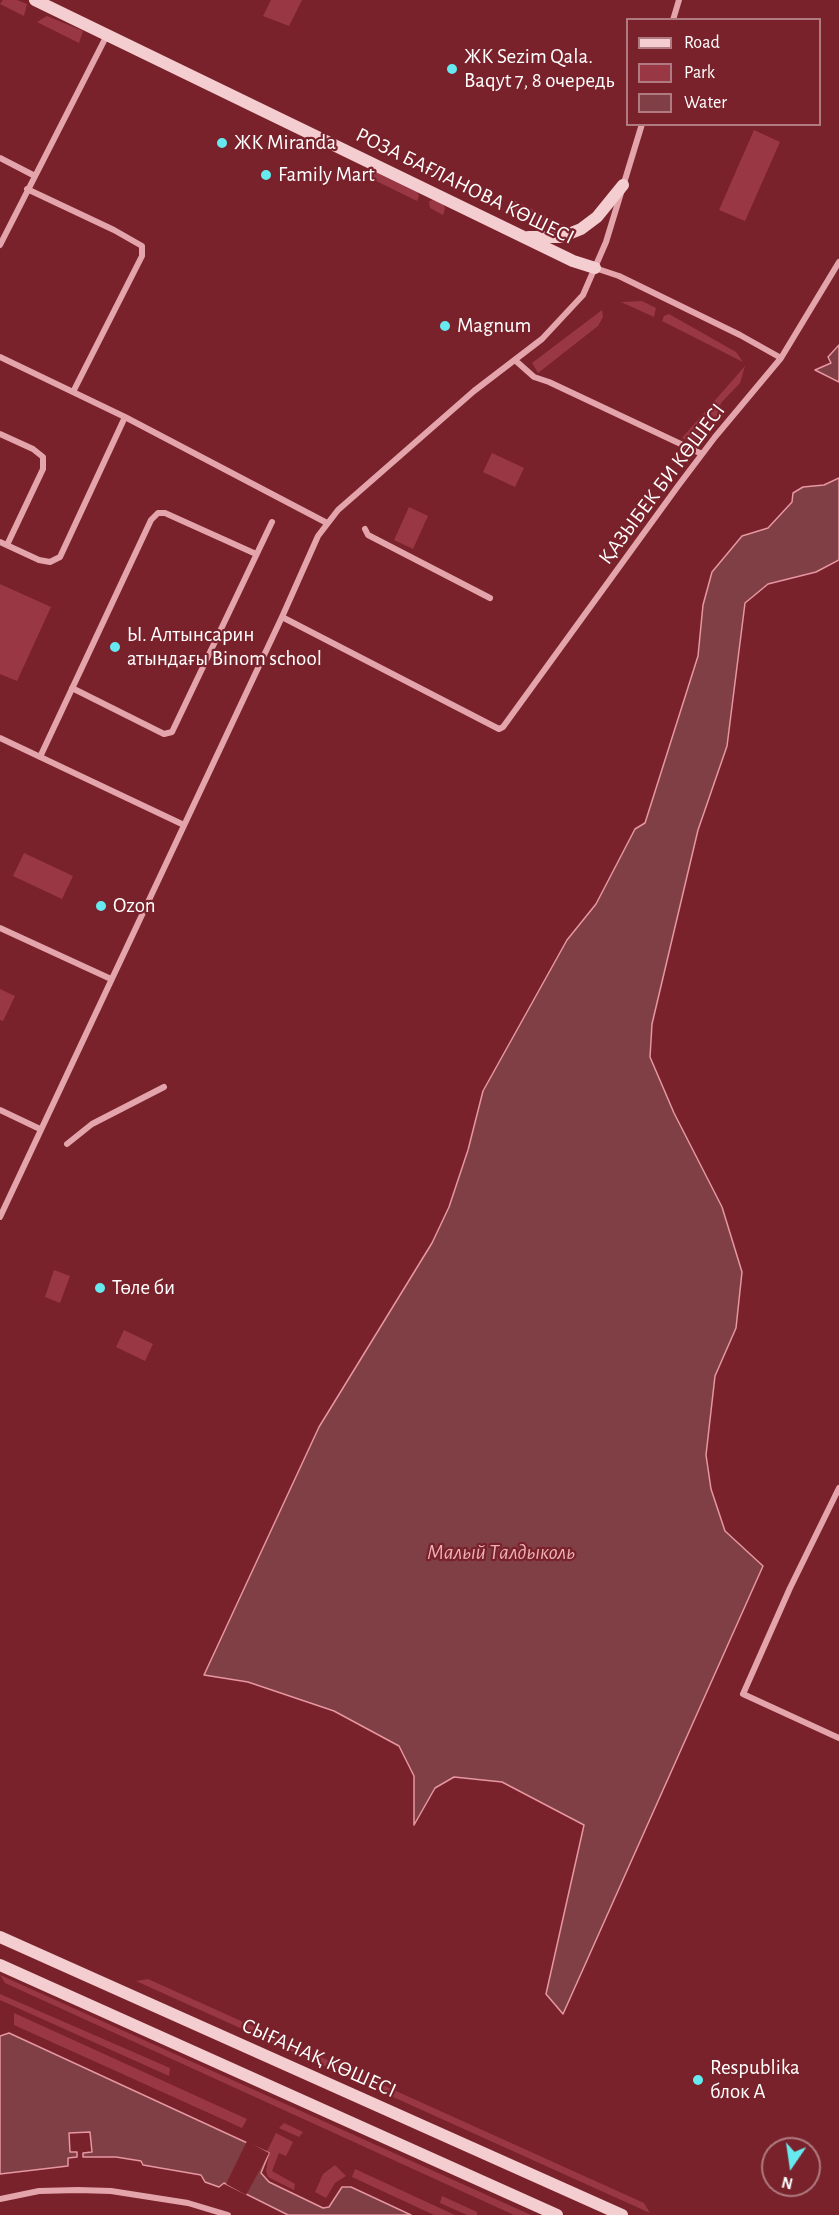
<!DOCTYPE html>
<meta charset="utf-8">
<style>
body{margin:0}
#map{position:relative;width:839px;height:2215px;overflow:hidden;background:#79222b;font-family:"Alegreya Sans",sans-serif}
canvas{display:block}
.legend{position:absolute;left:626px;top:18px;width:195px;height:108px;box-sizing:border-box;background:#79222b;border:2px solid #af7a80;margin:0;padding:8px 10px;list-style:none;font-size:18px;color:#fff}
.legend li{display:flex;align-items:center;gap:12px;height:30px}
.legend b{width:30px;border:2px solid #af7a80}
.north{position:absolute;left:761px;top:2137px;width:60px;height:60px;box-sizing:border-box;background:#79222b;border:2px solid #af7a80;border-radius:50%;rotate:193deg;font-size:16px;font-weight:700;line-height:24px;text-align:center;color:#fff}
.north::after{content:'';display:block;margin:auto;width:21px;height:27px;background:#66eaf0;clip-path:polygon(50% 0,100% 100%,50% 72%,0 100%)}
</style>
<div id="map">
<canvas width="839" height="2215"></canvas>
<ul class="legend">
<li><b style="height:8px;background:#f4cdd1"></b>Road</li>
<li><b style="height:16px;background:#993844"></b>Park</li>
<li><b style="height:16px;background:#7f3f45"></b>Water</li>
</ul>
<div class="north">N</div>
</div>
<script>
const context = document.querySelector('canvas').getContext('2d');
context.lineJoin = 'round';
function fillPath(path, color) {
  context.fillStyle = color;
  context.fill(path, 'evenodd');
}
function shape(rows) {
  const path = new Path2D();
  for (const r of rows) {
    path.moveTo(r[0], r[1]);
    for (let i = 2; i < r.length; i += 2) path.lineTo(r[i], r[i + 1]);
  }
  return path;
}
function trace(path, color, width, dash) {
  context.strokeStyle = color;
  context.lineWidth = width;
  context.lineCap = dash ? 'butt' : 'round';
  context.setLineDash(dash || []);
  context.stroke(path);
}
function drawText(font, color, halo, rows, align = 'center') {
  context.font = font + ' "Alegreya Sans",sans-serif';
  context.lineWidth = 4.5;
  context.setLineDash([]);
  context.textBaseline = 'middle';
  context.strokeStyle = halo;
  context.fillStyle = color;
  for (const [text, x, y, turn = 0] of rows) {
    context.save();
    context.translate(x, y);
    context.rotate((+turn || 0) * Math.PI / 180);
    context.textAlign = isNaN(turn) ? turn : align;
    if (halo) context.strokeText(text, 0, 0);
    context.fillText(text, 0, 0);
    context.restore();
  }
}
const green = shape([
 [3,0,17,0,27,4,24,16,0,4],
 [271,0,302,0,289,26,263,16],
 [47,16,83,31,79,43,37,22],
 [754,130,780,142,745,221,719,210],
 [369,168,417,192,419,196,417,201,366,176],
 [512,199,564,225,554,227,540,225,515,213],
 [433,200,443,203,445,208,443,215,430,208,429,201],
 [642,301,656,308,654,317,621,302],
 [602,310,603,317,598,326,538,373,532,363],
 [669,314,736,352,743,362,662,321,664,316],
 [745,366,740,383,721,403,717,416,696,444,682,438],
 [492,453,524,468,515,487,483,472],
 [409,507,428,516,413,549,394,540],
 [0,584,51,607,17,681,0,674],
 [24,853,73,876,62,899,13,876],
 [0,989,15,996,3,1021,0,1020],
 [54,1270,70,1276,60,1303,45,1297],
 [124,1330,153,1344,145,1361,116,1347],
 [0,1975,531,2215,514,2215,5,1983],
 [148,1979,644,2203,650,2213,136,1981],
 [0,1994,170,2068,169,2076,0,2000],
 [14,2013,247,2119,242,2128,14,2025],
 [284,2123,303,2132,299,2137,279,2128],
 [276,2133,293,2142,286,2156,279,2153,272,2171,295,2184,294,2190,268,2177,266,2171,269,2153,267,2151],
 [335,2165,346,2176,335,2183,326,2198,315,2192,323,2174],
 [355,2169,455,2215,434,2215,352,2177],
 [442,2196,477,2212,477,2215,467,2215,440,2203]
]);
const water = shape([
 [839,345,839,382,815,370,831,363,828,357,839,345],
 [839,478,839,560,816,572,768,584,745,603,727,746,698,830,652,1024,650,1057,674,1113,722,1207,742,1272,736,1328,715,1376,706,1455,711,1489,725,1531,763,1566,563,2014,546,1994,584,1825,502,1782,454,1777,435,1788,414,1825,414,1776,399,1746,334,1711,248,1682,204,1675,319,1427,432,1243,449,1207,468,1150,483,1091,567,940,596,904,635,829,645,823,698,656,703,605,712,572,742,536,768,528,792,502,793,493,803,487,824,485,839,478],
 [9,2033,269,2153,261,2173,269,2182,323,2208,329,2207,342,2187,351,2187,411,2215,288,2215,224,2183,219,2187,205,2182,201,2175,143,2165,141,2161,116,2157,83,2157,83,2153,92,2152,90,2132,69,2133,70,2152,77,2152,77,2157,68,2158,68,2166,0,2174,0,2036,9,2033]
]);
const pier = shape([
 [247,2141,269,2153,246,2195,226,2184]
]);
const street = shape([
 [673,20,679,0],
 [0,158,35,176],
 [27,189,114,230,142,246,142,256,73,392],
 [0,245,107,35],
 [595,268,619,276,740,335,781,358],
 [0,357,125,417,327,523],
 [516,361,534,377,549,382,702,454],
 [0,434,33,449,43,457,43,469,7,545],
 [365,529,368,535,490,598],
 [0,542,39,560,50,562,60,557,125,417],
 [282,617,499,729,503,727,678,486,715,437,781,358,839,262],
 [72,688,164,734,172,732,272,522],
 [0,738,184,825],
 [40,757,151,520,158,513,165,513,256,554],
 [0,928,111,979],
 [0,1110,40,1129],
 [67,1144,92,1124,164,1087],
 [0,1217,282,617,318,536,338,510,474,391,542,339,583,295,606,242,642,124],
 [839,1488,790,1588,743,1694,839,1738],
 [0,2199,39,2191,78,2190,111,2191,188,2203,228,2215]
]);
const secondary = shape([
 [35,0,573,261,595,268],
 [528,237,561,237,581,229,597,217,623,185],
 [0,1937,622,2215],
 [0,1965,557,2215]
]);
const markers = [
 [452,69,6,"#66eaf0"],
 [222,143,6,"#66eaf0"],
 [266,175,6,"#66eaf0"],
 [445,326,6,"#66eaf0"],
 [115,647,6,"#66eaf0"],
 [101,906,6,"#66eaf0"],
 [100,1288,6,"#66eaf0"],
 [698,2080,6,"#66eaf0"]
];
const poiNames = [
 ["ЖК Sezim Qala.",464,57],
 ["Baqyt 7, 8 очередь",464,81],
 ["ЖК Miranda",234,143],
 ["Family Mart",278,175],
 ["Magnum",457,326],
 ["Ы. Алтынсарин",127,635],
 ["атындағы Binom school",127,659],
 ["Ozon",113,906],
 ["Төле би",112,1288],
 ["Respublika",710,2068],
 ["блок А",710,2092]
];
const streetNames = [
 ["РОЗА БАҒЛАНОВА КӨШЕСІ",465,186,26],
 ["ҚАЗЫБЕК БИ КӨШЕСІ",662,484,-53],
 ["СЫҒАНАҚ КӨШЕСІ",319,2058,24]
];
const waterNames = [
 ["Малый Талдыколь",501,1552]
];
fillPath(green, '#993844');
fillPath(water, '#7f3f45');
trace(water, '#e697a2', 1.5);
fillPath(pier, '#79222b');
trace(street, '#e4a4ab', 6);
trace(secondary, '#f4cdd1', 12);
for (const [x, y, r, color] of markers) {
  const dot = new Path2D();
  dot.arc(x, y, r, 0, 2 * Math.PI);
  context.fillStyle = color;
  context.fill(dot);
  trace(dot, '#79222b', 2);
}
drawText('21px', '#fff', '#79222b', poiNames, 'left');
drawText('21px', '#fff', '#79222b', streetNames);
drawText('italic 22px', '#ecafb6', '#79222b', waterNames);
</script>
